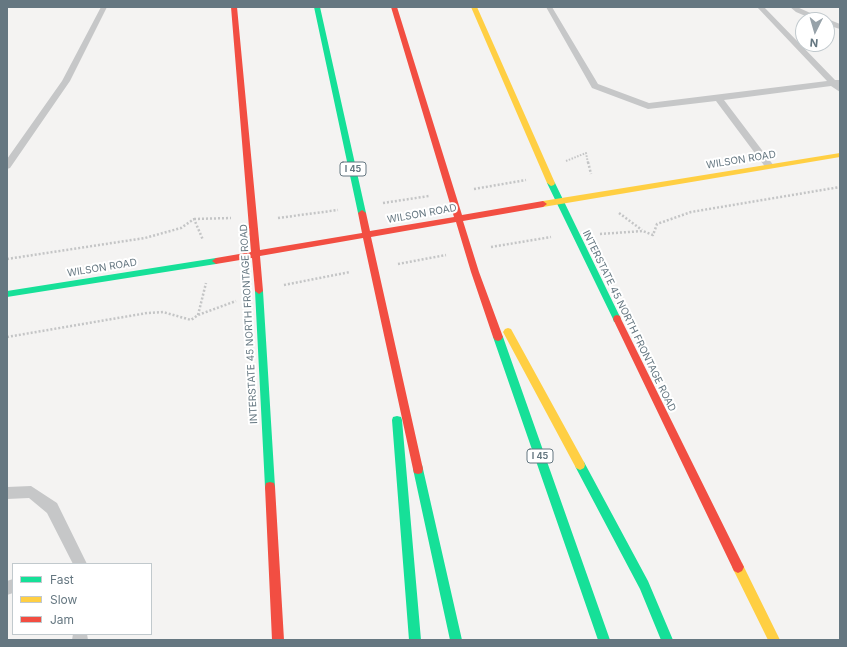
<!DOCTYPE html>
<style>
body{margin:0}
#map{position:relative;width:847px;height:647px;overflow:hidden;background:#f4f3f2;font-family:Inter,sans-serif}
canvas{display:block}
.frame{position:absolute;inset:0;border:8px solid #657781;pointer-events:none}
.legend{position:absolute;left:12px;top:563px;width:140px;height:72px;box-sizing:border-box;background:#fff;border:1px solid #c1c9cd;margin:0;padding:5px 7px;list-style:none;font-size:12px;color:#657781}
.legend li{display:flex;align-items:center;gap:8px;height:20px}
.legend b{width:20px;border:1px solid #c1c9cd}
.north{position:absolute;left:795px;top:12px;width:40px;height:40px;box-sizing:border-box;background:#fff;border:1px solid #c1c9cd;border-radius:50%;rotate:185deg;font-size:11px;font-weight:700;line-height:16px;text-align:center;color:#657781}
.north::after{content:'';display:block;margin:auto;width:14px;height:18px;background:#97a2a9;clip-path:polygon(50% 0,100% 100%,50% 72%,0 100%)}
</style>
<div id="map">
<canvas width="847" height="647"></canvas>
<div class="frame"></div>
<ul class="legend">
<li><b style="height:5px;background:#16e098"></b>Fast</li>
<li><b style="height:5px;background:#ffcf43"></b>Slow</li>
<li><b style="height:5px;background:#f24e42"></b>Jam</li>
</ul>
<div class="north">N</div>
</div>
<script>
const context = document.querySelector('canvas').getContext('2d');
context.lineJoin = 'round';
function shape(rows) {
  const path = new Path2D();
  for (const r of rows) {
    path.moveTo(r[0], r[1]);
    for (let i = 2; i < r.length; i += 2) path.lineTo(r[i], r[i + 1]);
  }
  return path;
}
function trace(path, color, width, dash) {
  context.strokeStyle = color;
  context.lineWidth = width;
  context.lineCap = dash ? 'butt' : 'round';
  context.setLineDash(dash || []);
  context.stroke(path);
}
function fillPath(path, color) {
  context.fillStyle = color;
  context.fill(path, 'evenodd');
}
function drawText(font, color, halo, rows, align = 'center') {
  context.font = font + ' Inter,sans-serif';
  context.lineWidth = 4;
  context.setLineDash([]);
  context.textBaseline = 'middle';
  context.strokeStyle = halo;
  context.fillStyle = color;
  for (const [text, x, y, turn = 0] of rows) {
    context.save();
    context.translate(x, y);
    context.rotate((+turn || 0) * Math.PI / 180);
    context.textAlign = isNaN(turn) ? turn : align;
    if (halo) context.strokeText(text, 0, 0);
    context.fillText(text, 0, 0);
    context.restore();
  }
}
const pathFar1 = shape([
 [566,161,586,153,588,163]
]);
const path = shape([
 [588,162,591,174],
 [474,189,526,180],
 [383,203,429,196],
 [619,213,642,230],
 [278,218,338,210],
 [194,219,231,218],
 [600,234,643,231,653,235,657,224,691,212,840,187],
 [491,247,551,237],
 [7,259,145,238,181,228,194,219,203,240],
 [398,264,446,255],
 [284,285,350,272],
 [198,315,206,283],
 [7,337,147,313,163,312,191,320,198,315,236,301]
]);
const lane = shape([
 [101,7,107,7,70,81,10,168,7,169,7,159,62,81,101,7],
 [546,7,552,7,598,84,649,103,827,81,757,7,764,7,835,80,840,80,840,92,831,86,724,100,774,166,772,168,766,168,716,101,648,109,592,88,546,7],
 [790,7,797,7,826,20,815,20,796,12,790,7],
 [826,20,830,20,840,24,840,29,827,25,826,20],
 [31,486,57,503,87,564,73,564,47,513,29,498,7,499,7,487,31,486],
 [13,579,13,593,7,595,7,581,13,579],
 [73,634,87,634,88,640,72,640,73,634]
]);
const fast = shape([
 [314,7,320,7,366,213,362,216,358,213,314,7],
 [551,180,555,183,621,319,620,322,614,322,613,319,547,183,551,180],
 [216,258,220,261,216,264,7,297,7,291,216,258],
 [259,288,263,291,275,487,274,491,270,492,266,491,265,487,255,291,259,288],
 [498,333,501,334,503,337,610,640,598,640,493,337,495,334,498,333],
 [397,416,401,417,402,420,421,640,409,640,392,420,393,417,397,416],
 [580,460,584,462,648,581,673,640,661,640,640,589,576,468,575,465,576,462,580,460],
 [418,464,422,465,423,469,462,640,450,640,413,469,414,465,418,464]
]);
const slow = shape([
 [471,7,477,7,555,183,554,185,551,186,547,183,471,7],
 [840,153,840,157,543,207,539,204,543,201,840,153],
 [508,328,511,329,584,462,585,465,584,468,580,470,576,468,503,332,505,329,508,328],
 [738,561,742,563,780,640,768,640,732,567,734,563,738,561]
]);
const jam = shape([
 [231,7,237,7,260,250,362,233,358,213,362,210,366,213,370,231,454,217,391,7,397,7,462,215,543,201,547,204,543,207,463,221,479,272,503,337,501,340,498,341,495,340,493,337,471,272,456,222,371,237,423,469,422,473,418,474,414,473,413,469,363,238,260,256,263,291,259,294,255,291,252,258,216,264,212,261,216,258,251,252,231,7],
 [617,315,620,316,621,319,742,563,744,567,742,571,738,573,734,571,613,319,614,316,617,315],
 [270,482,274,483,275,487,284,640,272,640,265,487,266,483,270,482]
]);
const shields = [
 [353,169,26],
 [540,456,26]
];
const shieldNames = [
 ["I 45",353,169],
 ["I 45",540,456]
];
const streetNames = [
 ["WILSON ROAD",741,160,-9],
 ["WILSON ROAD",422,214,-10],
 ["WILSON ROAD",102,268,-9],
 ["INTERSTATE 45 NORTH FRONTAGE ROAD",629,321,64],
 ["INTERSTATE 45 NORTH FRONTAGE ROAD",249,324,-93]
];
trace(pathFar1, '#c4c5c6', 2, [1.5, 1.5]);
trace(path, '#c4c5c6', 2.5, [2, 2]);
fillPath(lane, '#c6c7c8');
fillPath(fast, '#16e098');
fillPath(slow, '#ffcf43');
fillPath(jam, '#f24e42');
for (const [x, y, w] of shields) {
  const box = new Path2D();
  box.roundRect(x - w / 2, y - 7, w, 14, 3);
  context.fillStyle = '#fff';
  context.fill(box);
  trace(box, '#657781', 1);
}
drawText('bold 9px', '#657781', null, shieldNames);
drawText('10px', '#657781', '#fff', streetNames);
</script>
